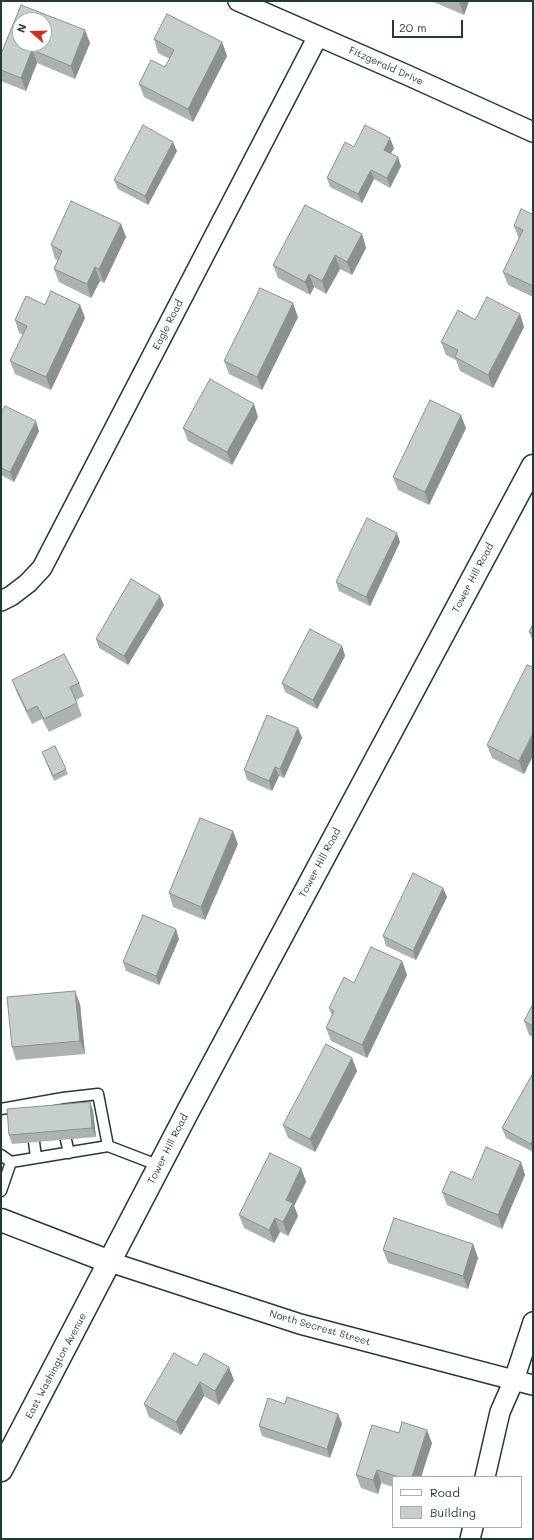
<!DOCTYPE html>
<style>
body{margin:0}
#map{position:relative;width:534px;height:1540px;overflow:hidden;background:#fff;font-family:Mali,sans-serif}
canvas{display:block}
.frame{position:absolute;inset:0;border:2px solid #1f3d34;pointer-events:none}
.legend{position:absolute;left:392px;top:1476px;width:130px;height:52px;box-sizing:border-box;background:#fff;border:1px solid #a5b1ae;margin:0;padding:5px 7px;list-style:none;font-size:12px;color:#1f3d34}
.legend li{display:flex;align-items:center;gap:8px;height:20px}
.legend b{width:20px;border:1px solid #a5b1ae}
.north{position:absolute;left:12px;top:12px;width:40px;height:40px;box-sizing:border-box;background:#fff;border:1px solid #a5b1ae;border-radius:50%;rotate:290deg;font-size:11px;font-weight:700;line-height:16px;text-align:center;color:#1f3d34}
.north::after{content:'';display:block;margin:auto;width:14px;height:18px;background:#c8321e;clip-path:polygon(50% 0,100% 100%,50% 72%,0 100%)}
.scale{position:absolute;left:392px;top:20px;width:71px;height:18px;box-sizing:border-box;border:2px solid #1f3d34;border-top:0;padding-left:5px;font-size:12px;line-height:14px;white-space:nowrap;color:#1f3d34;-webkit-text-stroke:3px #fff;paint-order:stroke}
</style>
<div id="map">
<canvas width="534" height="1540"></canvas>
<div class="frame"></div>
<ul class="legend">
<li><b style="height:5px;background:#fff"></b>Road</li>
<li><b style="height:11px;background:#c7cfcc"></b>Building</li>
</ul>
<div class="north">N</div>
<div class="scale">20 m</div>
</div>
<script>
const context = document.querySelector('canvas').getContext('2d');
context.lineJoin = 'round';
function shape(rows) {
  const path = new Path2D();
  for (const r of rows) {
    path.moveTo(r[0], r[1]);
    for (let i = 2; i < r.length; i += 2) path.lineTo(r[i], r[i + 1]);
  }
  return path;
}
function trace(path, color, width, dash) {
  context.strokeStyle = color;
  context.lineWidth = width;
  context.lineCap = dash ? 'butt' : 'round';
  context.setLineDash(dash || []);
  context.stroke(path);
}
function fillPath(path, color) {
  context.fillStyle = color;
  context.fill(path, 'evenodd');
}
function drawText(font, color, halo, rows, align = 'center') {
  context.font = font + ' Mali,sans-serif';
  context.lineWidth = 3;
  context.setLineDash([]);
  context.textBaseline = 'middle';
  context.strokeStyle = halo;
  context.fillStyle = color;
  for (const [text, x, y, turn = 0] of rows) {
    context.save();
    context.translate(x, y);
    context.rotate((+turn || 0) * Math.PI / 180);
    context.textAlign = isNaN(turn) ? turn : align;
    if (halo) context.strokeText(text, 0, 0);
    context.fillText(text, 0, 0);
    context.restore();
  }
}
const lane = shape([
 [1,1109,63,1098,98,1094,108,1146,11,1162,1,1155],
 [66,1140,69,1153],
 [34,1142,36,1157],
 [108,1146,160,1166],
 [1,1191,11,1162]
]);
const street = shape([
 [238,1,407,75,533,132],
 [1,601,11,596,28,583,42,568,318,36],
 [110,1262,300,1324,533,1385],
 [485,1477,500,1412,514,1380,533,1322],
 [470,1539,473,1527]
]);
const secondary = shape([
 [1,1220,110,1262],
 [1,1470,188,1111,533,466]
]);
const wall = shape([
 [431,1,469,1,464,15],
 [21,5,90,43,75,79,37,63,26,91,1,81,1,54],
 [154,39,222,42,227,56,193,122,144,97,139,84,165,67,170,59,158,53],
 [354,147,394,148,391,153,401,166,390,188,374,179,362,203,330,187,327,178],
 [177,151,148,205,118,189,114,180],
 [533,212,533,297,508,285,503,272,519,239,514,226,532,214],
 [121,224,126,237,104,283,100,281,91,298,59,282,54,269,58,260,55,259,51,245],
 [362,234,366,248,352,275,340,269,326,294,314,287,310,295,278,278,273,265],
 [45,305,80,305,85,318,51,390,15,374,10,361,23,335,19,333,15,320],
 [520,314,524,327,493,388,460,371,456,360,446,355,441,342,475,320],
 [298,317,262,390,229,374,224,361],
 [1,414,39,431,14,482,1,475],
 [258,417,232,465,188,441,183,428],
 [466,428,429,505,398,490,393,477],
 [400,542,370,606,339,591,336,582],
 [164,605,128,665,99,648,96,639],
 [533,624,533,642,529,632],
 [342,646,345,656,317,709,285,692,282,683],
 [527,665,524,774,492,758,487,745],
 [12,680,79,683,84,696,76,700,82,716,49,732,42,719,32,724,17,693],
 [298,728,302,738,284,778,279,776,272,791,247,780,244,770],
 [42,752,66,769,68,774,54,781],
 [238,844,205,920,173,907,169,893],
 [443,888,447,897,416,960,386,946,383,936],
 [179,939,159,985,126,971,123,962],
 [402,961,407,975,367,1058,331,1041,326,1028,332,1016,329,1008],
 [80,1004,85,1054,16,1060,12,1047],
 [533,1004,533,1037,529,1035,524,1021],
 [352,1058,357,1071,315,1152,288,1138,283,1125],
 [533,1073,533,1152,506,1138,502,1128],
 [90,1102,93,1111,96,1137,12,1144,9,1135],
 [521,1162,525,1175,502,1229,447,1205,442,1192],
 [301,1168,306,1182,294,1206,298,1216,288,1236,280,1232,274,1243,244,1228,239,1215],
 [473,1244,478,1258,468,1289,388,1263,383,1250],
 [197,1366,234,1380,219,1405,204,1396,181,1435,149,1417,144,1404],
 [285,1404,338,1414,342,1424,330,1458,262,1436,259,1426],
 [432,1443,421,1477,393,1477,393,1487,381,1483,378,1494,361,1488,356,1475]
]);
const shadedWall = shape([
 [459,1,469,1,464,15,459,2],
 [85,30,90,43,75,79,71,66],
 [222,42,227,56,193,122,188,109],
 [32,50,37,63,26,91,21,78],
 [390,138,394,148,388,159,384,150],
 [173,142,177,151,148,205,145,196],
 [398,157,401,166,390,188,387,178],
 [371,170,374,179,362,203,358,194],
 [121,224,126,237,104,283,99,269],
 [362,234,366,248,352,275,347,262],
 [335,255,340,269,326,294,322,281],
 [95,267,100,281,91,298,87,284],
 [309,274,314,287,310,295,305,282],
 [293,303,298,317,262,390,257,377],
 [80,305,85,318,51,390,46,377],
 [520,314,524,327,493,388,488,375],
 [254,404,258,417,232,465,227,452],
 [461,415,466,428,429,505,425,492],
 [36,421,39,431,14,482,10,472],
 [397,533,400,542,370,606,366,597],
 [160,596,164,605,128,665,124,656],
 [342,646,345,656,317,709,313,700],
 [298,728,302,738,284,778,280,769],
 [533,733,533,756,524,774,519,761],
 [275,767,279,776,272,791,269,781],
 [233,831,238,844,205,920,201,907],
 [443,888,447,897,416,960,413,951],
 [176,929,179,939,159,985,156,976],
 [402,961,407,975,367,1058,362,1045],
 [75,991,80,1004,85,1054,80,1041],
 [352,1058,357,1071,315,1152,310,1139],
 [90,1102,93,1111,96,1137,92,1128],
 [533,1140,533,1149,531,1144],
 [521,1162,525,1175,502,1229,498,1215],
 [301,1168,306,1182,294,1206,298,1216,288,1236,283,1222,286,1200],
 [275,1218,280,1232,274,1243,269,1230],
 [473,1244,478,1258,468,1289,463,1276],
 [229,1367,234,1380,219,1405,215,1391],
 [200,1382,204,1396,181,1435,176,1422],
 [338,1414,342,1424,330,1458,327,1449],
 [427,1430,432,1443,421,1477,412,1477],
 [377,1470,381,1483,378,1494,373,1480]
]);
const building = shape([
 [21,5,85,30,71,66,32,50,21,78,1,70,1,54,21,5],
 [20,20,44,20,44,44,20,44,20,20],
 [167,14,222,42,188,109,139,84,151,60,165,67,174,50,154,39,167,14],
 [143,125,173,142,145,196,114,180,143,125],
 [365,125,390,138,384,150,398,157,387,178,371,170,358,194,327,178,345,142,354,147,365,125],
 [71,201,121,224,99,269,95,267,87,284,54,269,62,251,51,245,71,201],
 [305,205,362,234,347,262,335,255,322,281,309,274,305,282,273,265,305,205],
 [521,209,532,214,533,212,533,286,503,272,523,230,514,226,521,209],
 [260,288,293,303,257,377,224,361,260,288],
 [51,291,80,305,46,377,10,361,27,326,15,320,26,296,45,305,51,291],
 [487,297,520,314,488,375,455,357,458,350,441,342,458,310,475,320,487,297],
 [210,379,254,404,227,452,183,428,210,379],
 [430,400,461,415,425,492,393,477,430,400],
 [5,406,36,421,10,472,1,468,1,414,5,406],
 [367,518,397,533,366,597,336,582,367,518],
 [131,579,160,596,124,656,96,639,131,579],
 [533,624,533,633,529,632,533,624],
 [310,629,342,646,313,700,282,683,310,629],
 [64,654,79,683,70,687,77,703,44,719,37,706,27,711,12,680,64,654],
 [527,665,533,667,533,733,519,761,487,745,527,665],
 [267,715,298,728,280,769,275,767,269,781,244,770,267,715],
 [55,746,66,769,53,776,42,752,55,746],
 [200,818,233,831,201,907,169,893,200,818],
 [413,873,443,888,413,951,383,936,413,873],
 [143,915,176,929,156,976,123,962,143,915],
 [371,947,402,961,362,1045,326,1028,334,1011,329,1008,344,977,354,983,371,947],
 [75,991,80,1041,12,1047,7,997,75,991],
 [533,1004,533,1026,524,1021,533,1004],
 [326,1044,352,1058,310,1139,283,1125,326,1044],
 [533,1073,533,1140,531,1144,502,1128,533,1073],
 [90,1102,92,1128,9,1135,7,1109,90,1102],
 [486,1147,521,1162,498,1215,442,1192,451,1171,472,1180,486,1147],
 [270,1153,301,1168,286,1200,293,1203,283,1222,275,1218,269,1230,239,1215,270,1153],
 [394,1218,473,1244,463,1276,383,1250,394,1218],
 [174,1353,197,1366,204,1353,229,1367,215,1391,200,1382,176,1422,144,1404,174,1353],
 [287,1397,338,1414,327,1449,259,1426,268,1398,285,1404,287,1397],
 [402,1422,427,1430,412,1477,399,1477,377,1470,373,1480,356,1475,372,1425,399,1433,402,1422]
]);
const streetNames = [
 ["Fitzgerald Drive",386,66,24],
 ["Eagle Road",168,325,-63],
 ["Tower Hill Road",473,578,-62],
 ["Tower Hill Road",320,863,-62],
 ["Tower Hill Road",168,1149,-63],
 ["North Secrest Street",320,1328,16],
 ["East Washington Avenue",56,1366,-62]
];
trace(lane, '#1f3d34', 13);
trace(street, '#1f3d34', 22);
trace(secondary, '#1f3d34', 25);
trace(lane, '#fff', 10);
trace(street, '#fff', 19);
trace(secondary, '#fff', 22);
fillPath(wall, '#abb2af');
fillPath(shadedWall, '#8b918f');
fillPath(building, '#c7cfcc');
trace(building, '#8b918f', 1);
drawText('10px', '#1f3d34', '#fff', streetNames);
</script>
